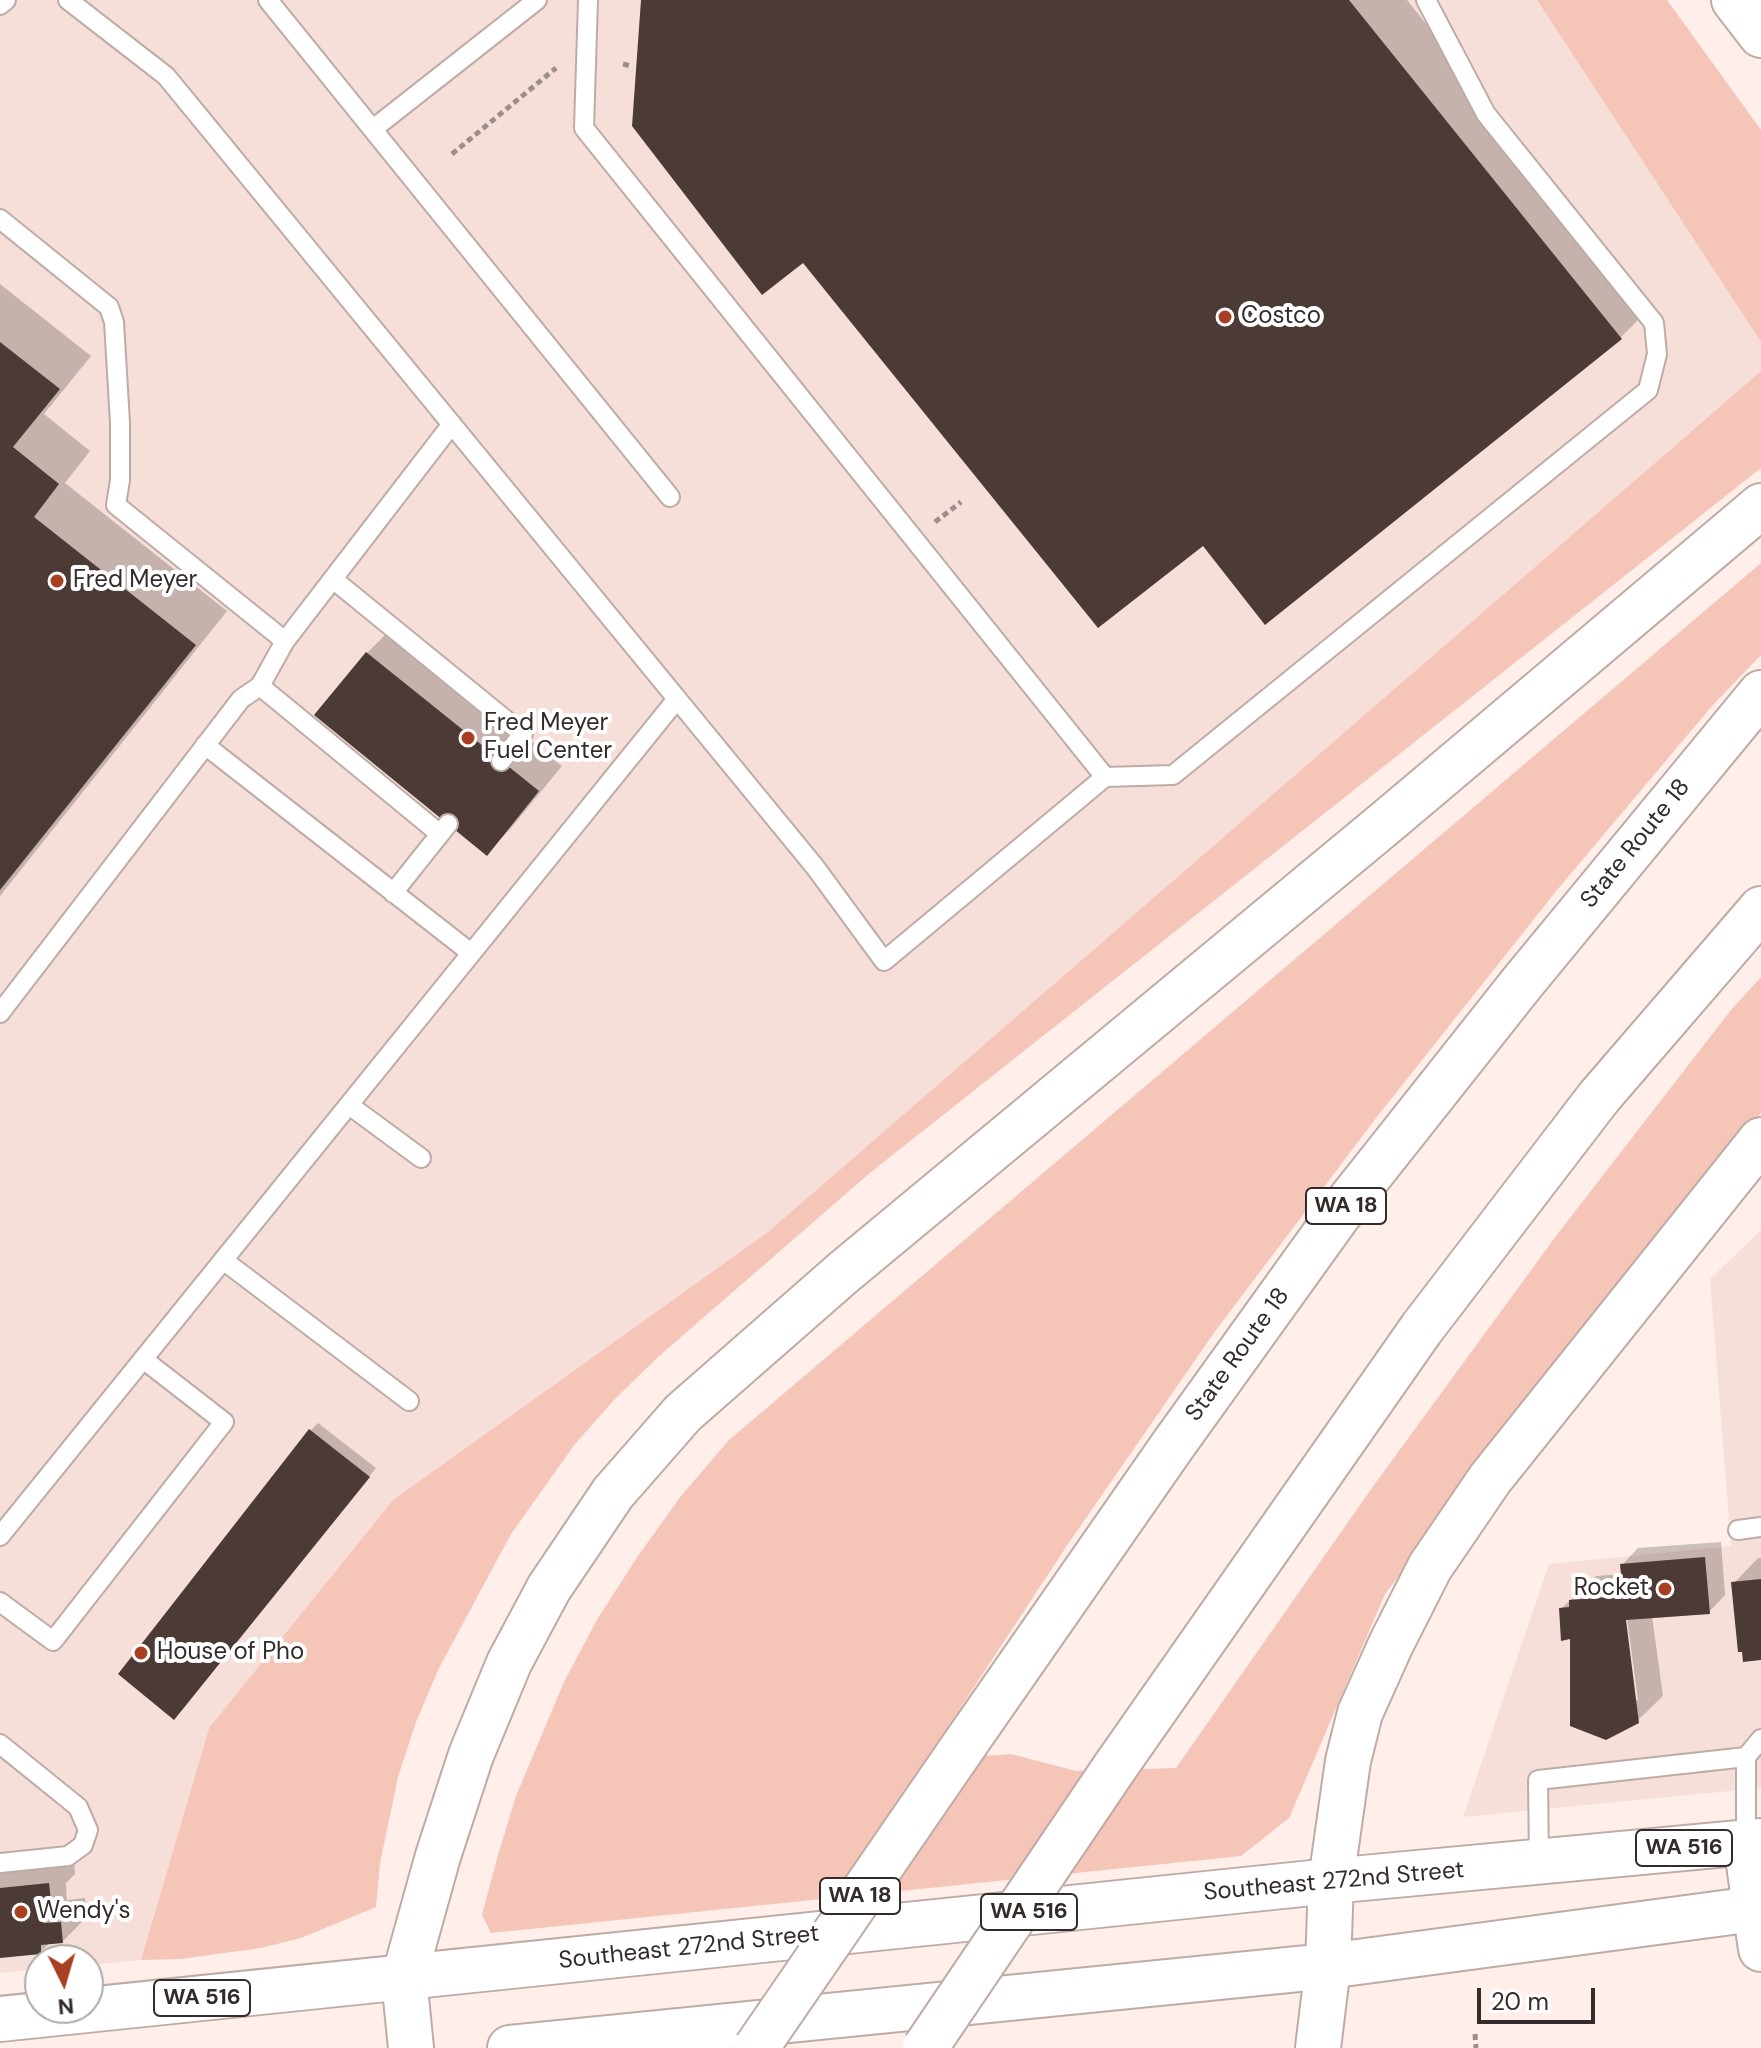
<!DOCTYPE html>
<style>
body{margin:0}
#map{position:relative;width:1761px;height:2048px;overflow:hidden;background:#ffeee9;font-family:"DM Sans",sans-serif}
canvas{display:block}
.north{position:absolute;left:24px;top:1944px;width:80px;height:80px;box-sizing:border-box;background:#fff;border:2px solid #adaaa9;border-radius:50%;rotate:175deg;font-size:22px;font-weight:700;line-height:32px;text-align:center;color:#332b29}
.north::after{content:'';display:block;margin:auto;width:28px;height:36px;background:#a73f23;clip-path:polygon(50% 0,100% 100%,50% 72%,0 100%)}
.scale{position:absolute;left:1477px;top:1988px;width:118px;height:36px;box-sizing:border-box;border:4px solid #332b29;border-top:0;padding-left:10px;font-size:24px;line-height:28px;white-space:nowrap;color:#332b29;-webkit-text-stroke:6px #fff;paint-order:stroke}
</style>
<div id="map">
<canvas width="1761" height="2048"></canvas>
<div class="north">N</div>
<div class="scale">20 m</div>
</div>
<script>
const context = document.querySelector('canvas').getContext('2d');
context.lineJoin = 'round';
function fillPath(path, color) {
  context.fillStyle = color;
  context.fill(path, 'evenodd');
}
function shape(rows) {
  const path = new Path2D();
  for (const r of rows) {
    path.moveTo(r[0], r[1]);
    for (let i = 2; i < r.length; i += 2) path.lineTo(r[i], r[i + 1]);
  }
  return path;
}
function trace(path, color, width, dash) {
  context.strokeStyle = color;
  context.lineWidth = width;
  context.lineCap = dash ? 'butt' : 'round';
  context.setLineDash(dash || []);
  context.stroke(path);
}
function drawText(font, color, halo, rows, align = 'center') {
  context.font = font + ' "DM Sans",sans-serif';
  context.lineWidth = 8;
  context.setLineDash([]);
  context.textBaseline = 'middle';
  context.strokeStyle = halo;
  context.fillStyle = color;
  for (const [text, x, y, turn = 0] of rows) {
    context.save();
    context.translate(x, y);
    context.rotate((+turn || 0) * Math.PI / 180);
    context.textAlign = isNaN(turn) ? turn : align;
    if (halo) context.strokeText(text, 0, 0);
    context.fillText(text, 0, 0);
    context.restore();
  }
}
const built = shape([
 [0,0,1537,0,1761,342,1761,371,768,1232,393,1500,209,1728,141,1960,88,1965,88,1960,40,1960,40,1969,0,1973],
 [1761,1230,1761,1788,1463,1817,1549,1564,1731,1546,1710,1279]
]);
const green = shape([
 [1537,0,1667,0,1761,130,1761,342],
 [1761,371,1761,468,871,1172,658,1357,615,1399,575,1444,511,1534,438,1670,416,1722,398,1777,380,1863,376,1907,301,1938,261,1948,181,1959,141,1960,209,1728,393,1500,768,1232],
 [1761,563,1761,655,1712,706,1557,890,1376,1118,1216,1330,1070,1541,926,1760,1011,1754,1076,1771,1176,1768,1374,1485,1559,1232,1731,1010,1761,977,1761,1113,1385,1594,1289,1818,1241,1856,491,1933,482,1915,498,1855,516,1796,564,1682,598,1618,638,1556,681,1496,729,1440]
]);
const shadow = shape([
 [643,0,1407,0,1653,305,1620,338,1203,543],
 [0,284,91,356,44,414,90,451,65,483,227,611,0,896],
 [392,628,562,766,511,828,487,853,317,715,367,653],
 [318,1423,376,1468,182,1710,310,1431],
 [1721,1542,1725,1595,1709,1612,1652,1616,1663,1696,1637,1721,1572,1637,1561,1609,1596,1576,1623,1574,1622,1565,1638,1548],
 [1623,1618,1627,1618,1638,1700,1634,1701],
 [1758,1558,1761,1558,1761,1658,1734,1583],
 [74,1859,75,1874,66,1883,67,1900,85,1898,87,1917,62,1942,50,1943,40,1952,0,1956,0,1867]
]);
const building = shape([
 [641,0,1349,0,1622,339,1265,625,1203,546,1098,628,803,263,762,295,632,126],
 [0,342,60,389,13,447,59,484,34,517,196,645,0,890],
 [366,652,539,791,487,856,314,715],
 [309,1429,370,1477,174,1720,118,1674],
 [1705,1557,1710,1614,1626,1620,1639,1723,1606,1740,1570,1726,1570,1639,1561,1641,1559,1608,1569,1607,1569,1600,1623,1596,1620,1564],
 [1761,1579,1761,1660,1743,1662,1742,1652,1738,1652,1731,1582],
 [49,1883,51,1901,41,1903,43,1923,61,1922,63,1943,41,1945,41,1954,0,1958,0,1888]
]);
const path = shape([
 [623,64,631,66],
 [452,154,556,68],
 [935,522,961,502],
 [1475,2034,1476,2048]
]);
const service = shape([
 [68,0,166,76,815,867,884,961,1105,777,584,128,588,0],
 [268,0,670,497],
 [0,5,6,0],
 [373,129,537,0],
 [0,219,109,307,114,322,120,423,120,480,116,505,285,641],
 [334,580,523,734,501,761],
 [260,686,440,834],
 [205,745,471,953],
 [1105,777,1173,775,1648,390,1657,354,1654,323,1486,114,1426,0],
 [393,893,448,824],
 [0,1013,241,699,260,686,285,641,452,424],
 [349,1105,421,1158],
 [223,1260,409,1401],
 [1738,1530,1761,1527],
 [0,1536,677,699],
 [0,1602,53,1641,224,1422,143,1359],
 [0,1744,78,1807,88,1830,83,1845,68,1856,0,1863],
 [1746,1843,1746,1757,1761,1739],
 [1539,1863,1538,1780,1746,1757]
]);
const tertiary = shape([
 [1734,0,1761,35],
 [1746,1843,1761,1949]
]);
const primary = shape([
 [0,2019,1331,1881,1761,1841],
 [510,2048,1328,1966,1761,1908]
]);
const motorway = shape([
 [965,1744,1173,1445,1339,1214,1522,983,1761,693],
 [1115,1767,1422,1328,1599,1097,1761,909],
 [411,2048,404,1978,438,1856,471,1755,509,1663,549,1588,613,1493,683,1413,844,1272,1389,820,1761,506],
 [1318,2048,1328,1966,1331,1881,1348,1761,1360,1713,1391,1644,1430,1567,1490,1479,1761,1140]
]);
const motorwayBridge = shape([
 [756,2048,965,1744],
 [925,2048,1115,1767]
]);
const markers = [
 [1225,317,8,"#a73f23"],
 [57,581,8,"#a73f23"],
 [468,738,8,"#a73f23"],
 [1665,1589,8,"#a73f23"],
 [141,1653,8,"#a73f23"],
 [21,1912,8,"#a73f23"]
];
const shields = [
 [1346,1206,80],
 [1684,1848,96],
 [860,1896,80],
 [1029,1912,96],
 [202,1998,96]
];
const shieldNames = [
 ["WA 18",1346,1206],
 ["WA 516",1684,1848],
 ["WA 18",860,1896],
 ["WA 516",1029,1912],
 ["WA 516",202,1998]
];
const poiNames = [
 ["Costco",1241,317],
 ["Fred Meyer",73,581],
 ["Fred Meyer",484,724],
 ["Fuel Center",484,752],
 ["Rocket",1649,1589,"right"],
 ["House of Pho",157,1653],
 ["Wendy's",37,1912]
];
const streetNames = [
 ["State Route 18",1636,844,-51],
 ["State Route 18",1238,1355,-54],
 ["Southeast 272nd Street",1334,1882,-5],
 ["Southeast 272nd Street",689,1948,-6]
];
fillPath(built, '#f7dfd9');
fillPath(green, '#f5c5b8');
fillPath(shadow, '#0003');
fillPath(building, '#4b3a36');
trace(service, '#bfaba5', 22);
trace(tertiary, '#bfaba5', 48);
trace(primary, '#bfaba5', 48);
trace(motorway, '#bfaba5', 48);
trace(path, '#9b8e8b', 5, [6, 4]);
trace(service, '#fff', 18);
trace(tertiary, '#fff', 44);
trace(primary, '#fff', 44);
trace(motorway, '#fff', 44);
trace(motorwayBridge, '#bfaba5', 48, []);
trace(motorwayBridge, '#fff', 44);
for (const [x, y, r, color] of markers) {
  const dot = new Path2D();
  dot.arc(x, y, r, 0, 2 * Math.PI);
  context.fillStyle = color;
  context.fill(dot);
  trace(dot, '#fff', 3);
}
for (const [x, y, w] of shields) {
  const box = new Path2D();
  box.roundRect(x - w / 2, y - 18, w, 36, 6);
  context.fillStyle = '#fff';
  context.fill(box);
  trace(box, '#332b29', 2);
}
drawText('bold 22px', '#332b29', null, shieldNames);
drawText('24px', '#332b29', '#fff', poiNames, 'left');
drawText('24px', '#332b29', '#fff', streetNames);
</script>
